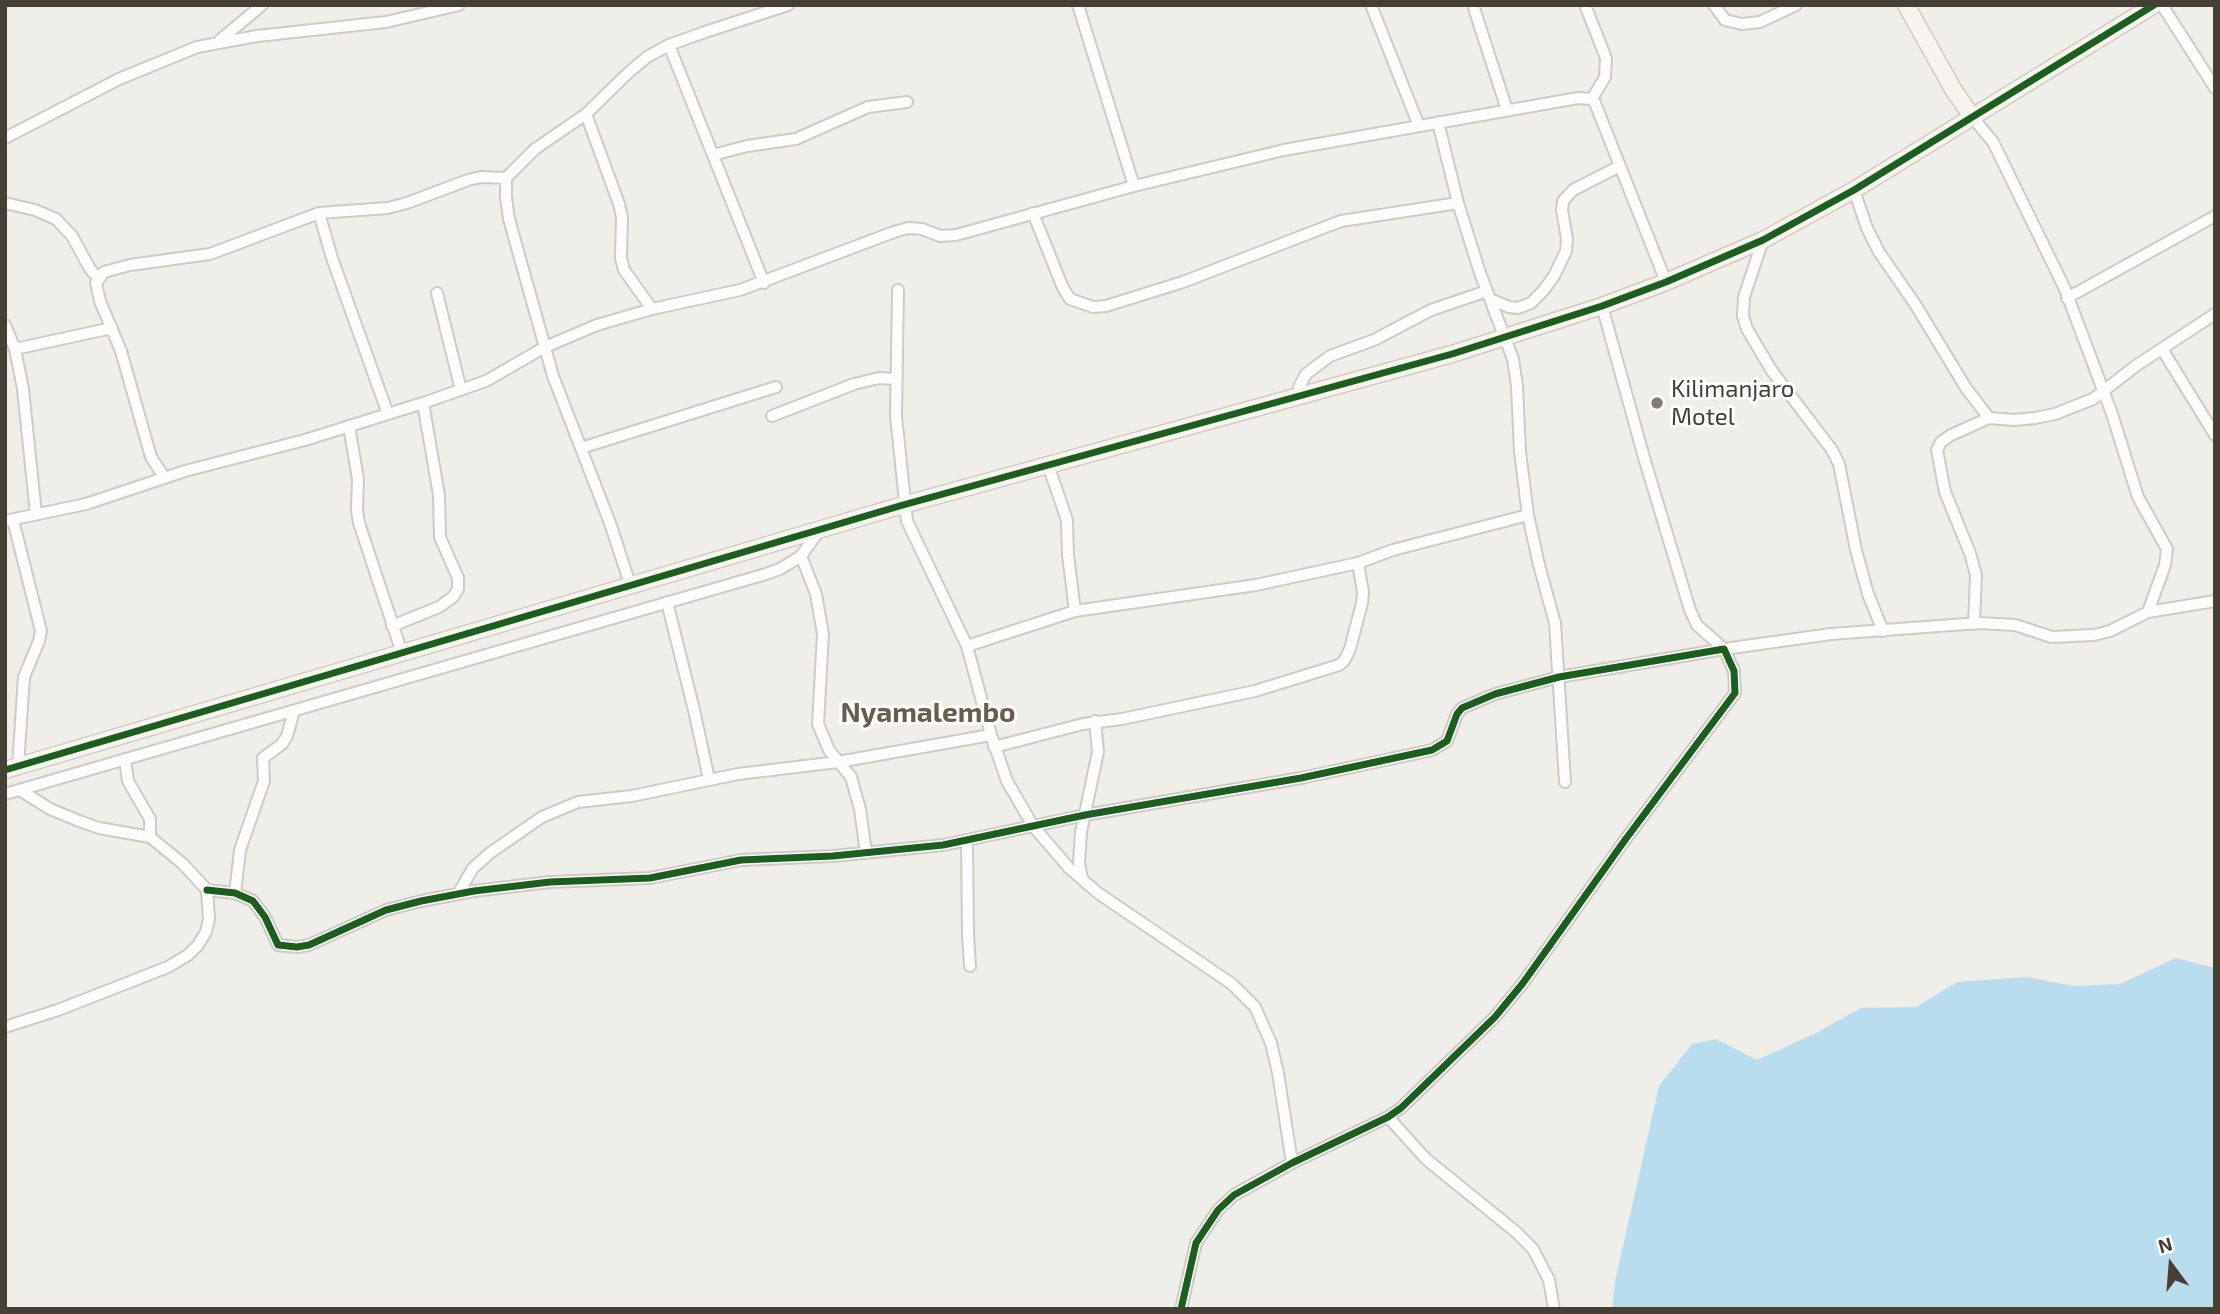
<!DOCTYPE html>
<style>
body{margin:0}
#map{position:relative;width:2220px;height:1314px;overflow:hidden;background:#f0eee9;font-family:"Exo 2",sans-serif}
canvas{display:block}
.frame{position:absolute;inset:0;border:7px solid #463f35;pointer-events:none}
.north{position:absolute;left:2136px;top:1230px;width:70px;height:70px;-webkit-text-stroke:5px #fff;paint-order:stroke;rotate:344deg;font-size:19px;font-weight:700;line-height:28px;text-align:center;color:#463f35}
.north::after{content:'';display:block;margin:auto;width:24px;height:32px;background:#463f35;clip-path:polygon(50% 0,100% 100%,50% 72%,0 100%)}
</style>
<div id="map">
<canvas width="2220" height="1314"></canvas>
<div class="frame"></div>
<div class="north">N</div>
</div>
<script>
const context = document.querySelector('canvas').getContext('2d');
context.lineJoin = 'round';
function fillPath(path, color) {
  context.fillStyle = color;
  context.fill(path, 'evenodd');
}
function shape(rows) {
  const path = new Path2D();
  for (const r of rows) {
    path.moveTo(r[0], r[1]);
    for (let i = 2; i < r.length; i += 2) path.lineTo(r[i], r[i + 1]);
  }
  return path;
}
function trace(path, color, width, dash) {
  context.strokeStyle = color;
  context.lineWidth = width;
  context.lineCap = dash ? 'butt' : 'round';
  context.setLineDash(dash || []);
  context.stroke(path);
}
function drawText(font, color, halo, rows, align = 'center') {
  context.font = font + ' "Exo 2",sans-serif';
  context.lineWidth = 6;
  context.setLineDash([]);
  context.textBaseline = 'middle';
  context.strokeStyle = halo;
  context.fillStyle = color;
  for (const [text, x, y, turn = 0] of rows) {
    context.save();
    context.translate(x, y);
    context.rotate((+turn || 0) * Math.PI / 180);
    context.textAlign = isNaN(turn) ? turn : align;
    if (halo) context.strokeText(text, 0, 0);
    context.fillText(text, 0, 0);
    context.restore();
  }
}
const water = shape([
 [2176,958,2215,968,2215,1309,1612,1309,1615,1282,1659,1086,1692,1044,1716,1039,1757,1060,1814,1034,1861,1008,1916,1007,1957,982,2026,977,2074,986,2120,984]
]);
const street = shape([
 [1078,5,1134,186],
 [1371,5,1419,126],
 [1473,5,1507,110],
 [1585,5,1606,58,1605,77,1592,99],
 [1714,5,1725,20,1742,24,1760,22,1796,5],
 [2162,5,2215,88],
 [220,40,262,5],
 [669,45,764,283],
 [586,114,619,204,622,217,621,258,624,270,652,309],
 [1973,118,1993,142,2065,289,2112,414,2138,497,2167,549,2165,565,2148,612],
 [1438,122,1458,203,1480,273,1513,359,1517,386,1520,452,1528,515,1539,565,1555,623,1565,782],
 [5,138,119,79,197,47,257,36,386,22,459,5],
 [713,155,747,146,796,139,868,107,907,102],
 [1854,190,1867,228,1879,252,1915,304,1966,388,1989,418,2014,420,2035,418,2055,414,2093,399,2137,365,2215,314],
 [5,203,35,210,56,219,72,236,90,269,98,278],
 [319,213,332,258,388,414],
 [1033,213,1063,288,1070,299,1093,307,1106,306,1183,282,1341,221,1458,203],
 [1763,240,1744,297,1743,316,1747,329,1772,371,1832,450,1839,464,1856,550,1868,594,1883,631],
 [898,290,896,416,907,521,967,646,991,735,1007,781,1033,826,1069,868,1098,893,1232,984,1255,1007,1271,1043,1278,1073,1292,1163],
 [437,293,461,390],
 [2067,298,2215,216],
 [1490,299,1509,307,1518,308,1531,303,1543,291,1554,276,1566,251,1567,239,1562,210,1563,201,1573,190,1620,166],
 [1602,306,1645,461,1690,610,1697,625,1724,649,1831,634,1979,623,2015,625,2052,637,2094,635,2110,631,2148,612,2215,601],
 [5,325,15,349,23,389,36,514],
 [15,349,112,328],
 [2162,349,2215,435],
 [1297,395,1300,385,1306,374,1330,356,1374,340,1431,310,1487,291],
 [772,416,854,384,879,378,896,379],
 [349,426,358,479,357,510,359,523,402,653],
 [581,448,776,387],
 [1048,465,1067,520,1068,555,1075,611],
 [164,477,151,457,121,351,100,301,96,283,104,272,130,265,210,254,319,213,388,208,407,203,468,180,481,177,506,178],
 [13,520,41,631,39,641,24,677,18,766],
 [5,521,86,504,185,471,305,440,423,403,486,381,545,347,597,325,652,309,740,290,894,232,908,228,922,229,940,236,956,235,1134,186,1284,150,1578,98,1592,99,1595,103,1666,282],
 [801,556,816,594,823,634,818,724,829,750,851,777,860,809,866,853],
 [631,587,610,523,553,376,509,219,506,198,506,178,535,149,586,114,628,73,647,57,669,45,705,32,788,5],
 [667,602,694,710,709,779],
 [1974,624,1976,575,1970,553,1945,492,1937,450,1941,442,1951,435,1989,418],
 [392,626,439,607,453,597,458,589,458,578,440,537,439,495,423,403],
 [967,646,1075,611,1256,585,1358,563,1393,550,1528,515],
 [994,747,1083,724,1122,719,1255,691,1339,665,1344,661,1350,649,1362,603,1363,592,1358,563],
 [125,759,128,781,150,819,150,837],
 [5,794,766,574,780,569,801,556,819,531],
 [967,841,968,935,970,966],
 [1082,879,1079,863,1081,832,1098,752,1095,721],
 [207,890,235,893,253,901,265,917,278,945,297,947,309,945,386,910,421,901,474,891,550,882,650,878,741,860,833,856,943,845,1085,815,1301,778,1432,750,1447,741,1457,714,1462,708,1495,694,1559,677,1724,649,1734,671,1735,693,1625,840,1523,983,1495,1017,1401,1108,1388,1117,1292,1163,1234,1195,1218,1210,1196,1243,1181,1309],
 [235,893,240,850,264,781,263,758,282,744,287,736,294,711],
 [458,894,473,868,490,853,542,817,578,802,632,796,738,774,838,762,991,735],
 [5,1027,58,1010,168,967,188,955,198,945,206,932,209,919,207,890,183,864,150,837,99,828,79,821,50,809,20,790],
 [1388,1117,1426,1159,1516,1232,1533,1249,1549,1280,1554,1309]
]);
const secondary = shape([
 [1906,5,1953,89,1973,118],
 [5,770,903,505,1452,354,1602,306,1666,282,1763,240,1854,190,2154,5]
]);
const cycleway = shape([
 [5,770,903,505,1452,354,1602,306,1666,282,1763,240,1854,190,2154,5],
 [207,890,235,893,253,901,265,917,278,945,297,947,309,945,386,910,421,901,474,891,550,882,650,878,741,860,833,856,943,845,1085,815,1301,778,1432,750,1447,741,1457,714,1462,708,1495,694,1559,677,1724,649,1734,671,1735,693,1625,840,1523,983,1495,1017,1401,1108,1388,1117,1292,1163,1234,1195,1218,1210,1196,1243,1181,1309]
]);
const markers = [
 [1657,403,7,"#827c74"]
];
const poiNames = [
 ["Kilimanjaro",1671,389],
 ["Motel",1671,417]
];
const quarterNames = [
 ["Nyamalembo",928,713]
];
fillPath(water, '#b9dcef');
trace(street, '#cecbc6', 14);
trace(secondary, '#d0cbc0', 19);
trace(street, '#fdfcfc', 10);
trace(secondary, '#f6f4ee', 16);
trace(cycleway, '#1b5e20', 7);
for (const [x, y, r, color] of markers) {
  const dot = new Path2D();
  dot.arc(x, y, r, 0, 2 * Math.PI);
  context.fillStyle = color;
  context.fill(dot);
  trace(dot, '#fff', 2.5);
}
drawText('24px', '#463f35', '#fff', poiNames, 'left');
drawText('bold 28px', '#695c4c', '#fff', quarterNames);
</script>
